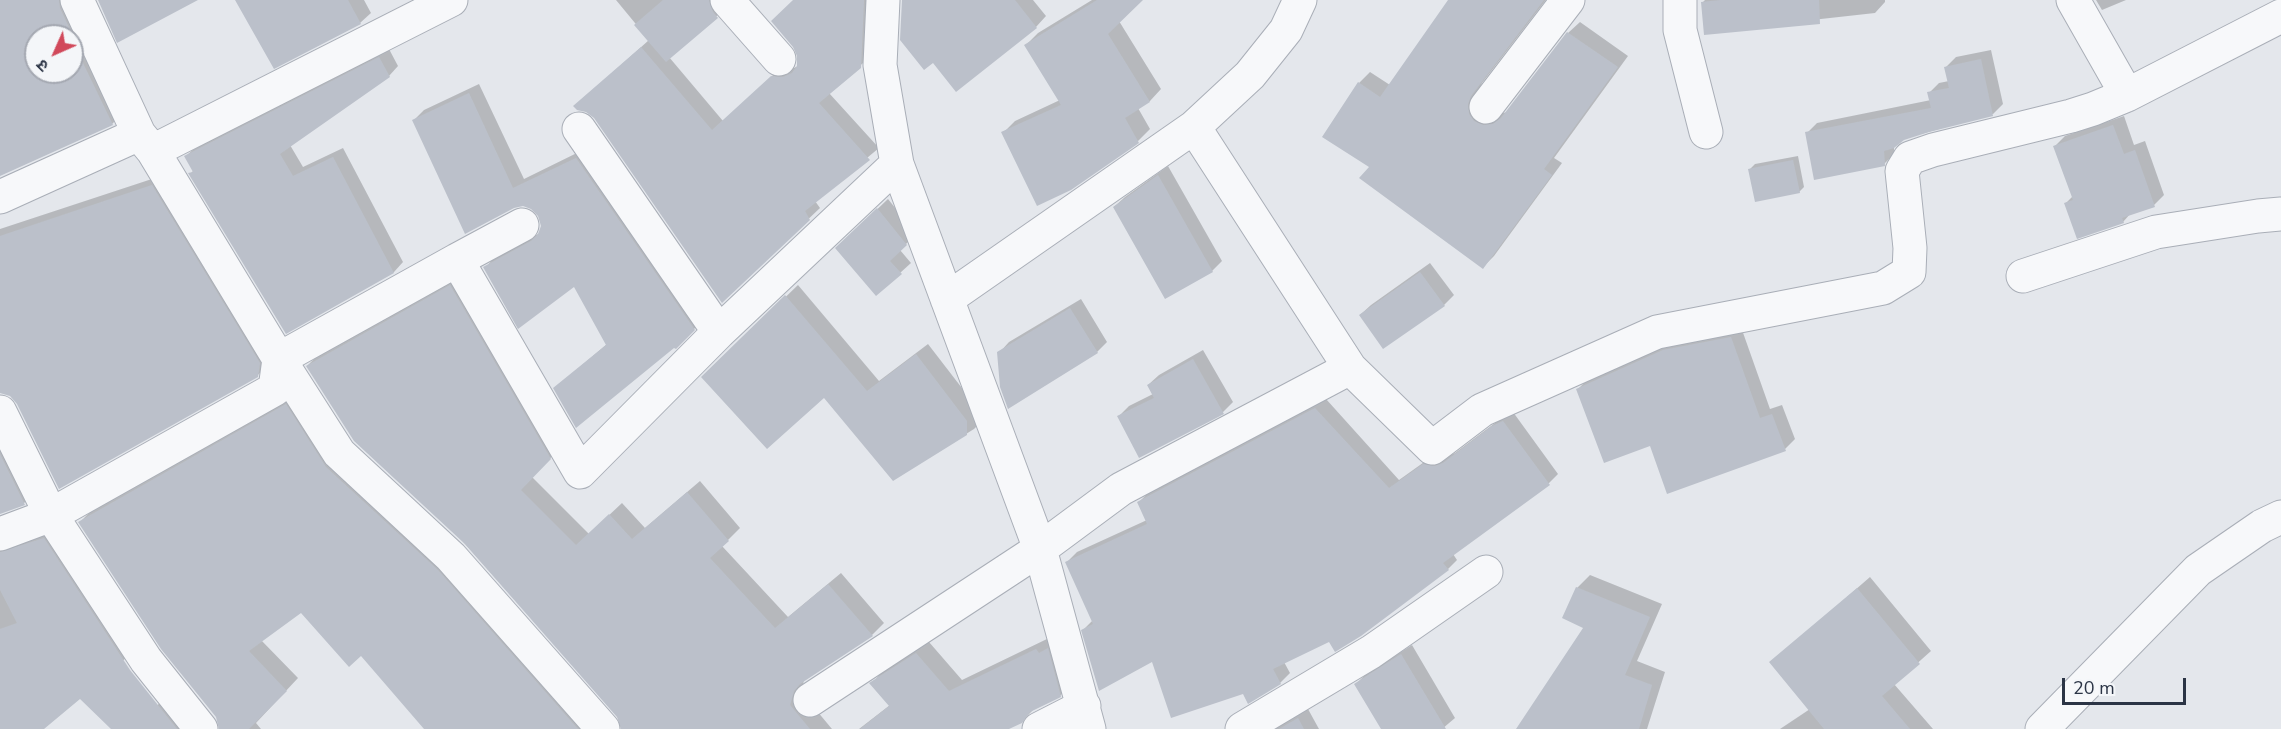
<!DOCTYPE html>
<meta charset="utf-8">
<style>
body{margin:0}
#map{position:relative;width:2281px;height:729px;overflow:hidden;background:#e4e7ec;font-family:"Nunito Sans","Noto Sans Devanagari",sans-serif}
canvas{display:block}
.north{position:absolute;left:24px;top:24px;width:60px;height:60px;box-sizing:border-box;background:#f4f6f9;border:2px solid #a4a8b1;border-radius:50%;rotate:225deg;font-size:16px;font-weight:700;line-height:24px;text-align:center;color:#2b3445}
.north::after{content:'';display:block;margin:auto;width:21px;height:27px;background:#d1495b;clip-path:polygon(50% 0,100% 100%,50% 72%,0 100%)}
.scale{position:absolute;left:2062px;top:678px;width:124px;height:27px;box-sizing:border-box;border:3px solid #2b3445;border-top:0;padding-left:8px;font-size:18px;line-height:21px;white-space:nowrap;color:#2b3445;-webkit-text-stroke:4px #f4f6f9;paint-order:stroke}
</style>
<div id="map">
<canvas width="2281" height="729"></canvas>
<div class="north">उ</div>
<div class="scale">20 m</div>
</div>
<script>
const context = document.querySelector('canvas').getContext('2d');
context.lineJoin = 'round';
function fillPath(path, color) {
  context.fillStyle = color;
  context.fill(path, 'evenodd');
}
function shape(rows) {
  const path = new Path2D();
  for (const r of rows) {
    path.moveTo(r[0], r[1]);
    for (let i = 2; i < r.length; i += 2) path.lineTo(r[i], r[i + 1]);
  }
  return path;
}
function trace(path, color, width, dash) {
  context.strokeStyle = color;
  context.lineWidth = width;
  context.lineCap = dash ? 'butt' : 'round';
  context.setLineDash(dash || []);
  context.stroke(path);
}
const shadow = shape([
 [0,0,74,0,124,112,112,124,0,175],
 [36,36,72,36,72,72,36,72],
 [237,0,364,0,371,13,360,23],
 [616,0,723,0,727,7,669,57,723,121,783,66,794,68,798,66,795,0,873,0,871,56,829,93,879,148,815,201,820,208,722,301,596,117,575,106,649,40],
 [903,0,1033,0,1046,16,1036,27],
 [1092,0,1141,0,1119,21,1161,89,1150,101,1138,108,1150,129,1138,141,1003,133,1015,121,1060,100,1026,45,1038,33],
 [1468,0,1546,0,1482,83,1478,93,1496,115,1507,112,1568,33,1580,22,1628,56,1554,158,1562,163,1494,256,1483,267,1359,83,1370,72,1390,85],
 [1705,0,1885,0,1885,2,1875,13,1812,20,1702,3],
 [2096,0,2126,0,2102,10],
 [389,49,398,66,389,76,290,145,303,167,343,148,403,262,394,272,286,332,190,174,194,170,186,156,196,147],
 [1991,50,2003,104,1993,114,1903,139,1894,147,1894,154,1884,164,1807,133,1817,123,1931,100,1929,93,1939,83,1949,81,1946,67,1956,57],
 [479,84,524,179,587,148,704,319,676,347,555,388,607,344,574,285,485,268,495,257,540,233,542,226,540,215,414,120,424,110],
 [2124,116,2134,145,2145,141,2164,195,2154,205,2131,213,2123,222,2065,204,2073,196,2055,146,2065,136],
 [1798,156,1804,187,1799,192,1750,169,1755,164],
 [1168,166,1222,261,1212,271,1114,207,1125,197],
 [164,175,268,364,257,376,27,388,0,392,0,229],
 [888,199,916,234,900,250,911,263,900,273,847,238],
 [1430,263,1454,295,1444,305,1360,315,1371,305],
 [463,274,562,446,532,477,589,534,622,503,645,528,700,481,740,528,722,546,788,617,841,573,884,623,872,635,804,679,802,693,832,729,623,729,618,716,307,366,319,354],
 [798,285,879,381,928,344,985,418,974,429,894,479,824,396,703,377],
 [1081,299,1107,342,1097,352,999,353,1009,342],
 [1741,327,1770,409,1782,405,1795,439,1785,449,1651,444,1578,389,1588,379,1674,340],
 [1203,350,1233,402,1223,412,1119,416,1129,406,1153,394,1148,385,1159,375],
 [298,393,601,729,426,729,361,654,302,611,261,640,298,678,256,723,261,729,221,729,217,717,80,522,92,510],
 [1326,399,1399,480,1434,455,1446,457,1455,453,1503,417,1513,412,1558,474,1549,483,1453,554,1457,560,1448,569,1284,662,1290,673,1280,683,1244,692,1153,660,1083,630,1093,620,1067,562,1077,552,1147,520,1139,502,1149,492],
 [0,428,33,495,24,503,0,512],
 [53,530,133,652,42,729,0,729,0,541],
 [1590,575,1662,604,1637,661,1665,672,1647,729,1518,729,1586,627,1577,588],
 [1870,577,1931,651,1894,684,1933,729,1780,729,1810,709,1771,663],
 [1049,638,1072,683,1060,696,1034,709,1021,722,1006,729,859,729,890,705,872,683,883,671,929,642,962,680],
 [1412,645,1455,718,1442,729,1383,729,1356,684,1366,674],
 [170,693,199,729,133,729],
 [1308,709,1319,729,1275,729,1277,727]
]);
const building = shape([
 [0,0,59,0,60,8,84,60,82,61,113,125,0,176],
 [36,36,72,36,72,72,36,72],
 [98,0,198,0,117,43],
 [235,0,348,0,361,24,274,69],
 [663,0,709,0,713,12,718,18,666,62,634,25],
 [793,0,864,0,861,68,819,103,870,160,805,211,810,220,722,303,594,118,586,112,577,110,573,106,641,47,712,130,771,76,783,77,792,73,797,66,797,56,793,47,771,21],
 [902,0,1015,0,1037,28,956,92,933,63,924,70,900,40],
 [1097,0,1143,0,1108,34,1150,102,1125,118,1139,143,1071,190,1037,206,1001,132,1061,105,1024,45],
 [1448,0,1544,0,1471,96,1468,104,1469,114,1474,121,1483,125,1493,124,1501,118,1567,32,1618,67,1544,169,1552,175,1483,269,1359,178,1369,167,1322,137,1358,82,1380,97],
 [1721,0,1819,0,1820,24,1704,35,1701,2],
 [379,57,390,77,280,154,293,176,333,157,394,273,286,334,188,173,193,172,184,156],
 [1981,59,1993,116,1929,132,1904,140,1894,148,1884,151,1885,166,1814,180,1805,132,1931,108,1927,92,1949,88,1944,67],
 [469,93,513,188,576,158,695,330,676,349,674,348,576,428,553,388,606,345,574,287,518,329,483,267,531,241,538,234,541,226,538,216,531,209,523,206,514,208,465,234,412,120],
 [2113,125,2124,154,2135,150,2155,207,2122,218,2124,223,2077,239,2064,203,2073,200,2053,146],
 [1793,160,1800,193,1755,202,1748,169],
 [1158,175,1213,272,1165,299,1113,207],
 [152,185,260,363,258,377,59,489,17,404,10,396,0,393,0,236],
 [877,208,907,245,890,261,902,274,876,296,835,248],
 [1420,272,1445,306,1383,349,1359,315],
 [450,285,551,459,521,490,576,545,609,514,632,539,687,492,729,541,710,558,775,628,828,584,873,636,800,684,794,691,790,705,810,729,621,729,617,717,465,544,354,441,306,366],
 [785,295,867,391,916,354,967,421,967,435,893,481,824,398,767,449,701,377],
 [1070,308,1098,353,1008,409,1000,387,997,352],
 [1731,337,1760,418,1772,414,1786,451,1667,494,1650,446,1604,463,1576,389,1663,350],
 [1193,359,1224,414,1139,458,1117,416,1154,398,1147,385],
 [286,404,326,467,438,570,578,729,424,729,361,656,349,667,301,613,249,651,287,691,249,729,219,729,216,717,161,649,78,522],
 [1315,408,1389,488,1423,464,1435,466,1443,463,1492,426,1503,421,1550,485,1443,563,1449,570,1361,636,1335,652,1329,642,1273,669,1281,684,1248,704,1243,694,1171,718,1152,662,1099,691,1081,630,1093,624,1065,562,1147,524,1137,502],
 [0,454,25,505,0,514],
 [44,538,130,670,177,729,111,729,80,699,44,729,0,729,0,629,17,623,0,590,0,552],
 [1576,587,1650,617,1625,675,1652,685,1639,729,1516,729,1583,628,1562,618],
 [1857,588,1920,664,1882,696,1910,729,1824,729,1769,662],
 [1048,648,1061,697,1030,712,1022,723,1009,729,860,729,889,706,869,683,916,653,949,691,1036,649,1039,653],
 [1401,654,1446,729,1381,729,1354,684],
 [1298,718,1304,729,1279,729]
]);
const street = shape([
 [77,0,139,134,153,151,279,359,339,453,451,557,603,729],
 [727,0,779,59],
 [883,0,880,65,897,164,1040,549,1089,729],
 [1680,0,1680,30,1706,132],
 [2073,0,2127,95],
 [1486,107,1568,0],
 [1194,127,1350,368,1432,448,1482,410,1657,332,1883,288,1909,272,1910,248,1902,171,1910,158,1933,150,2071,116,2093,109,2127,95,2281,16],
 [579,129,719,332],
 [153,151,451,0],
 [0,197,139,134],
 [457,260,522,225],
 [2023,276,2156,232,2258,216,2281,214],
 [947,299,1194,127,1250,75,1286,30,1300,0],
 [0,412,51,515,146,660,201,729],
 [0,534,51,515,275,389,279,359,457,260,580,472,719,332,897,164],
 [810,700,1040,549,1121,489,1350,368],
 [1039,729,1084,706],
 [1242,729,1371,652,1486,572],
 [2042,729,2198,570,2262,526,2281,517]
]);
fillPath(shadow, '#0003');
fillPath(building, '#bbc0ca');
trace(street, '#a9aeb7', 35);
trace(street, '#f7f8fa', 33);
</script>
